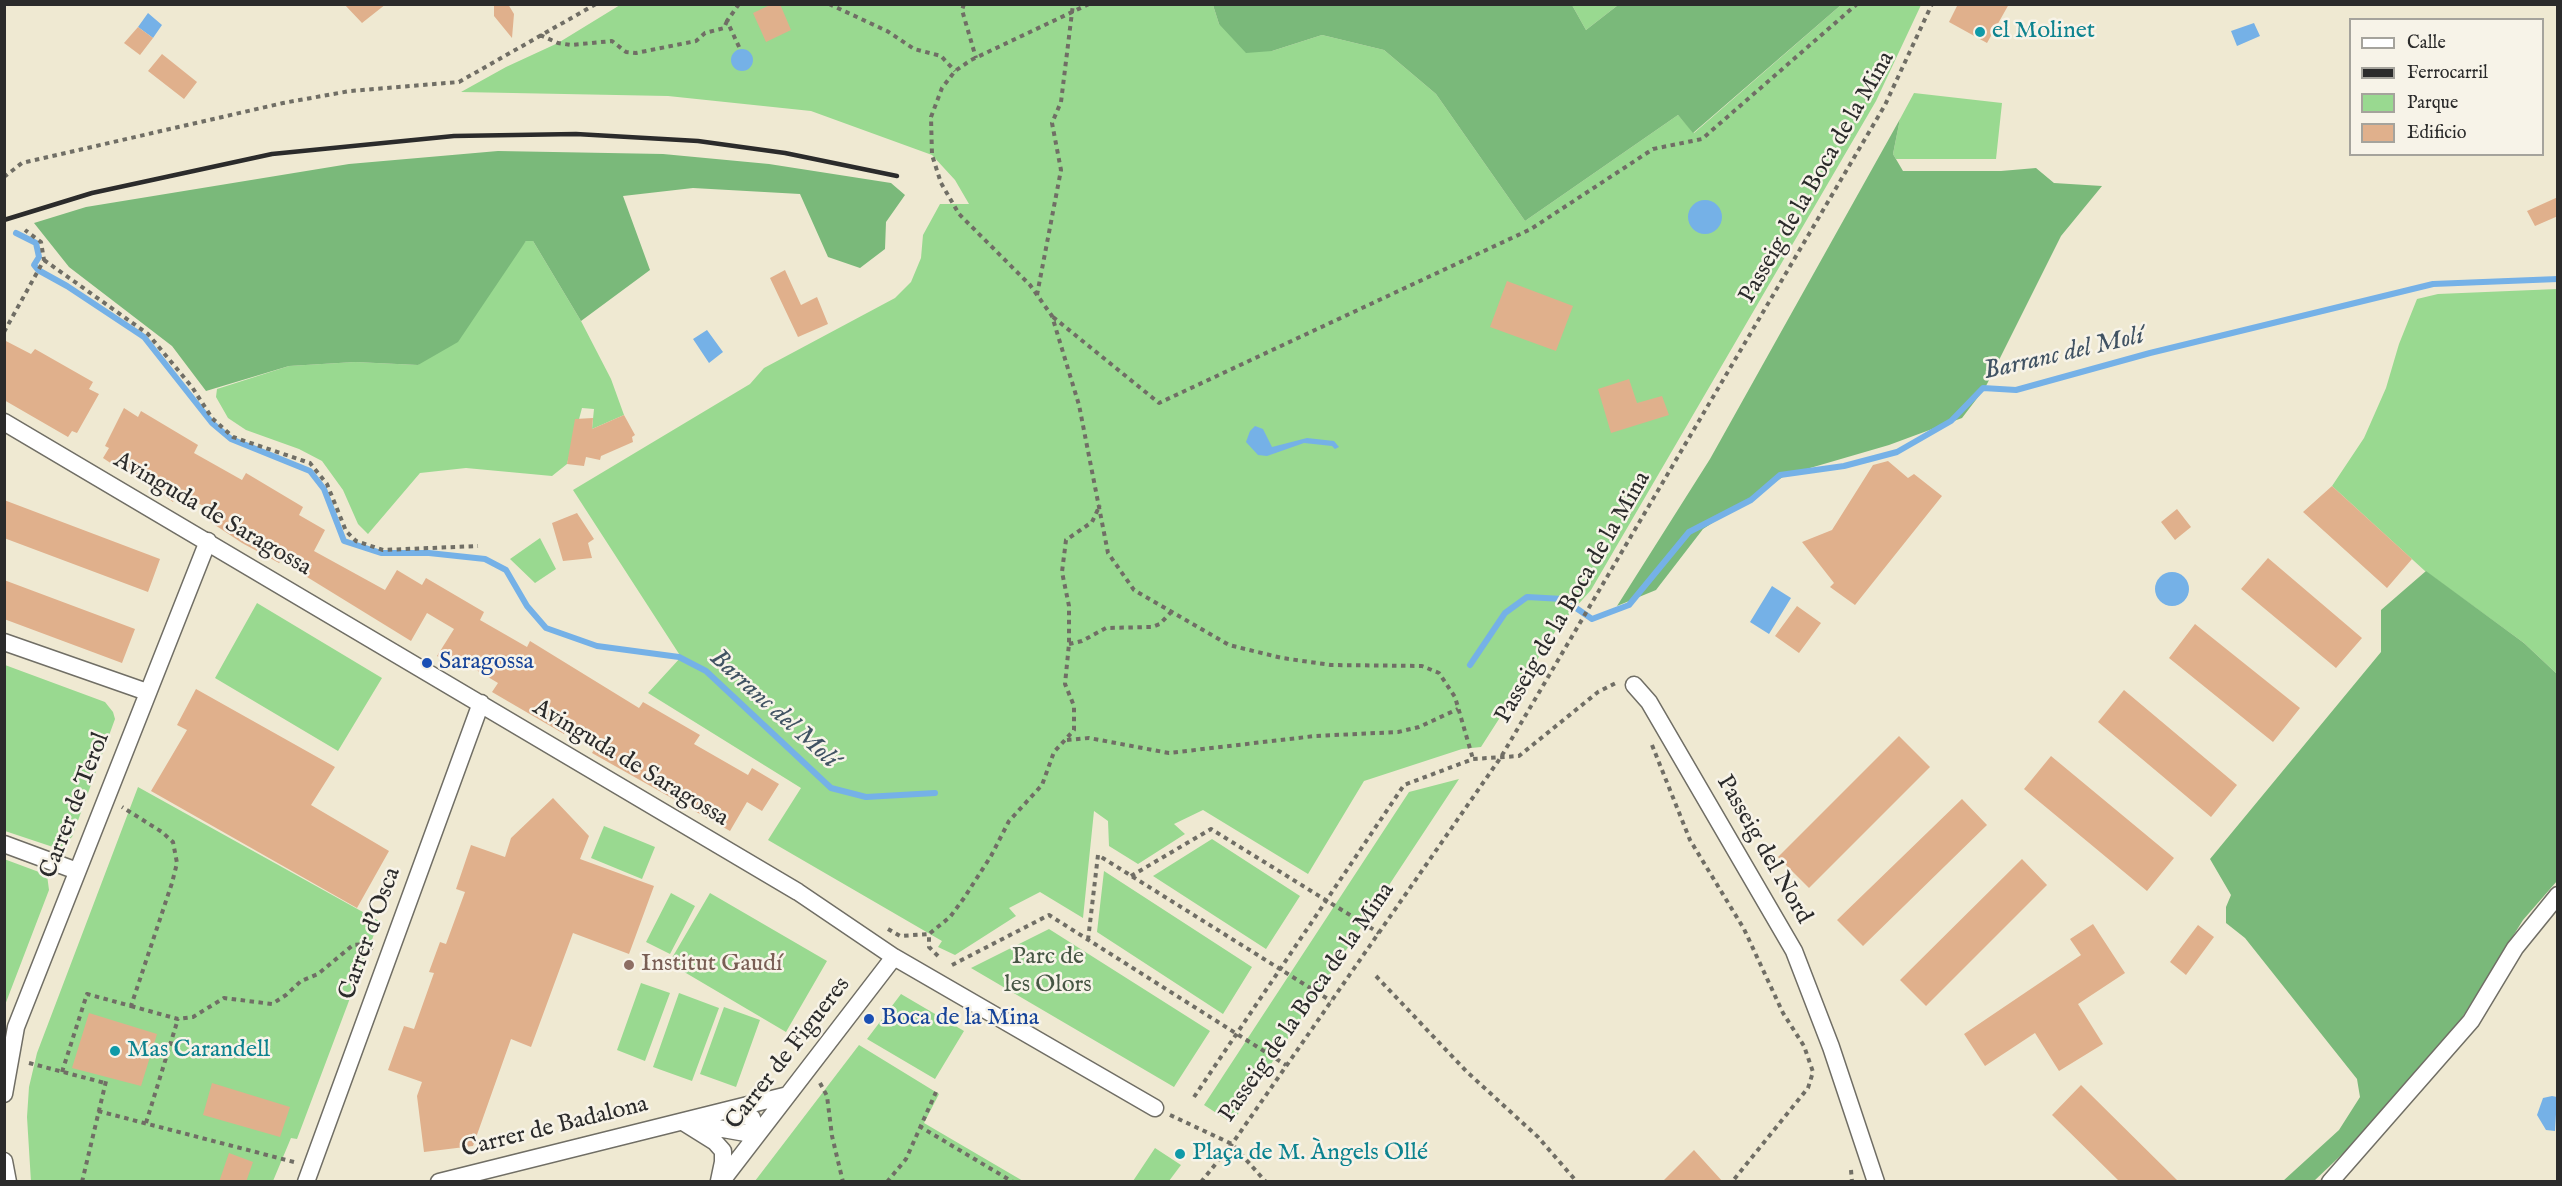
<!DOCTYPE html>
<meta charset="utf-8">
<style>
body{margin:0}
#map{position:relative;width:2562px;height:1186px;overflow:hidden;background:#efe9d2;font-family:"IM FELL English",serif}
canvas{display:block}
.frame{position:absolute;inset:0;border:6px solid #2b2b2b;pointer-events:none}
.legend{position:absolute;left:2349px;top:18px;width:195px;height:138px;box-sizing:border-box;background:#f7f3e8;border:2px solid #a5a39c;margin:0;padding:8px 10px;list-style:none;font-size:18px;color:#2b2b2b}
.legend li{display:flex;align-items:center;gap:12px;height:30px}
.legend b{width:30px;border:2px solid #a5a39c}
</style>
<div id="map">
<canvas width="2562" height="1186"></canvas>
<div class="frame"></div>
<ul class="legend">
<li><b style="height:8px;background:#fff"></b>Calle</li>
<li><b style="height:8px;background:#2b2b2b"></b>Ferrocarril</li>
<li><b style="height:16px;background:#99d990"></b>Parque</li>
<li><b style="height:16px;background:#e0b08c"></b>Edificio</li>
</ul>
</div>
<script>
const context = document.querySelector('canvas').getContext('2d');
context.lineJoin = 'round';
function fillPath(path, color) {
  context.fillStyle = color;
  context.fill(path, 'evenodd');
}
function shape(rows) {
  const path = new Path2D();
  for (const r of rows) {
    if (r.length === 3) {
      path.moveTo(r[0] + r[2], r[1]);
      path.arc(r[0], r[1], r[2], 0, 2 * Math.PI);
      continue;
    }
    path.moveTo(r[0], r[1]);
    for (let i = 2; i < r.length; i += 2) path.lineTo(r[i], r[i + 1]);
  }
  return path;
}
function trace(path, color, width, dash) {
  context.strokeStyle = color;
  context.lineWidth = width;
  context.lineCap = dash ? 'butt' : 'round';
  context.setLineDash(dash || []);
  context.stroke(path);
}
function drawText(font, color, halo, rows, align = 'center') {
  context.font = font + ' "IM FELL English",serif';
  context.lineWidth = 5;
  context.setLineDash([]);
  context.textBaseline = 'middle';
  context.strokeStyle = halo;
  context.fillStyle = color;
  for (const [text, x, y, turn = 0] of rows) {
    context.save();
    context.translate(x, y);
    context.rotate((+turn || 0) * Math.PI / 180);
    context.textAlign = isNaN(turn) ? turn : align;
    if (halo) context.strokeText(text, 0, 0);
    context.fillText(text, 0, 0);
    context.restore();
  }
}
const green = shape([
 [620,5,1213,5,1219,24,1272,51,1322,35,1384,50,1436,94,1525,221,1678,115,1694,133,1841,5,1921,5,1876,101,1591,590,1558,627,1481,747,1462,749,1364,781,1308,874,1203,810,1174,824,1185,834,1138,864,1109,846,1108,821,1094,811,1083,918,1040,892,1009,908,1016,916,955,955,938,947,942,941,768,840,801,788,648,693,681,657,573,490,750,384,764,368,895,298,911,282,921,258,923,235,940,204,969,204,955,180,932,155,811,111,668,96,461,92,506,67,558,43],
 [1572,5,1618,5,1586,30],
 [1914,93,2002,103,1996,159,1896,159,1893,154,1900,119],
 [526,241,533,241,581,321,611,379,624,415,592,429,594,409,582,408,567,464,552,476,466,468,420,473,368,534,358,524,343,490,322,461,299,449,246,430,228,418,216,397,217,389,289,366,355,362,418,365],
 [2557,289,2557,674,2524,643,2425,571,2332,486,2364,438,2386,388,2399,344,2417,299,2438,294],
 [540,538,556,569,535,583,510,559],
 [257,603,382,678,338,751,215,678],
 [5,665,105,702,113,712,115,719,72,837,59,849,5,831],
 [1459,779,1232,1123,1204,1105,1409,792],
 [138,787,379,921,297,1139,291,1138,273,1181,31,1182,27,1117,29,1087,37,1053],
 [604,826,655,847,642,879,591,858],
 [1212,839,1300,896,1266,949,1153,876],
 [4,859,47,875,49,890,5,1005],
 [1104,871,1252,967,1223,1014,1097,932],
 [671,893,695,906,670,954,646,942],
 [710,893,827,961,786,1032,669,963],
 [1049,929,1210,1031,1174,1087,971,968],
 [641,983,670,993,645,1061,617,1050],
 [679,993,719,1008,692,1081,653,1067],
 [901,994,964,1031,935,1079,867,1039],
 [724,1007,760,1020,736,1087,700,1074],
 [859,1045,939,1094,924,1123,1023,1181,755,1181],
 [1155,1148,1181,1165,1169,1181,1133,1181]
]);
const forest = shape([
 [1213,5,1572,5,1586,30,1618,5,1841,5,1693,133,1678,115,1525,221,1436,94,1384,50,1322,35,1272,51,1246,53,1219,24],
 [1900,119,1893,154,1903,171,2001,171,2036,168,2054,183,2102,186,2061,236,1985,388,1962,418,1889,445,1786,475,1703,529,1656,590,1617,606,1710,459],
 [498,151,663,154,769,164,891,183,905,195,886,222,885,249,860,268,828,257,800,194,693,188,623,196,650,270,581,321,533,241,526,241,458,342,418,365,355,362,289,366,206,391,172,346,69,267,34,223,86,207,349,164],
 [2426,571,2524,643,2557,674,2557,881,2523,920,2460,1021,2354,1143,2314,1181,2283,1181,2339,1130,2360,1097,2357,1079,2245,938,2226,923,2226,907,2231,895,2210,859,2381,652,2381,610]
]);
const water = shape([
 [148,13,162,25,153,38,138,27],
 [2254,23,2260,36,2237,46,2231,31],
 [742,60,11],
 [1705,217,17],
 [707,330,723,352,709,363,693,339],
 [1255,426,1263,429,1272,447,1307,438,1334,441,1339,447,1335,449,1332,446,1304,443,1267,456,1258,455,1246,442,1250,431],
 [2172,589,17],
 [1772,586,1791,598,1769,634,1750,622],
 [2552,1096,2557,1097,2555,1131,2546,1130,2537,1115,2543,1098]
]);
const stream = shape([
 [16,233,36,243,39,257,34,265,38,270,67,286,144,337,212,423,231,439,310,471,324,489,344,541,381,553,429,553,485,559,506,570,527,606,546,628,597,646,679,657,706,671,831,788,866,797,935,793],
 [1470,665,1505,613,1527,597,1563,599,1592,619,1629,605,1689,532,1751,500,1780,475,1844,466,1897,452,1951,421,1983,388,2016,390,2150,353,2433,284,2558,279]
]);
const building = shape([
 [344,4,386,4,362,23],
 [494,4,508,4,514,14,512,38,494,16],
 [772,4,780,4,791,30,766,42,753,13],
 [1958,4,2009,4,1987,43,1949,22],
 [138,27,153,38,140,55,124,43],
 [162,54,197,82,184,99,148,71],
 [2558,197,2558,216,2535,226,2527,211],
 [785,270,801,305,817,297,828,324,798,337,770,278],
 [1507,281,1573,306,1556,351,1490,327],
 [4,340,31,354,35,349,93,382,89,389,99,394,77,433,72,431,68,437,4,400],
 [1629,379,1637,403,1662,396,1669,415,1611,433,1598,389],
 [124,408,138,417,141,411,198,445,194,453,242,480,246,473,303,507,299,515,325,530,314,551,385,590,397,570,422,585,426,578,484,612,480,620,527,647,530,641,639,708,643,702,700,735,694,744,748,775,752,768,779,784,762,811,747,802,730,831,592,753,598,743,568,726,564,734,492,692,498,683,468,665,462,662,458,669,437,656,454,629,427,613,411,641,281,561,279,563,242,543,209,521,214,513,210,509,177,493,173,502,129,470,127,474,103,458,109,448,105,446],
 [624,415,635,435,632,437,633,442,601,456,600,460,586,457,584,466,567,464,575,419,593,418,592,429],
 [1888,461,1908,478,1914,474,1942,496,1855,605,1830,587,1834,583,1802,542,1832,530,1873,465],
 [2332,486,2412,559,2387,588,2303,512],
 [4,500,160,559,148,592,4,538],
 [2177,509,2191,527,2175,540,2161,522],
 [577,513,594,539,588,543,592,558,563,561,552,523],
 [2268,558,2362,638,2336,668,2241,589],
 [4,580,135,629,122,663,4,619],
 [1797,606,1821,623,1799,653,1775,636],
 [2195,624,2300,708,2273,742,2169,658],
 [196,689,335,767,311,805,389,851,357,908,151,791,187,730,177,725],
 [2124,690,2237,785,2211,817,2098,722],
 [1899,736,1930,767,1809,888,1778,857],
 [2051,756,2174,858,2147,891,2024,789],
 [553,798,589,836,580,859,654,886,629,954,573,933,531,1047,511,1039,473,1146,424,1152,417,1096,422,1082,388,1070,404,1026,414,1029,434,973,429,972,440,942,446,944,465,892,456,889,471,845,505,857,511,838],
 [1962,799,1987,825,1863,946,1837,920],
 [2022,859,2047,885,1926,1006,1900,980],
 [2093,924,2125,973,2078,1004,2103,1044,2059,1071,2035,1033,1985,1066,1964,1034,2081,955,2070,939],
 [2198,925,2214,937,2186,975,2170,962],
 [89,1013,157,1034,141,1086,72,1068],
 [212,1083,290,1107,280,1137,203,1115],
 [2081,1085,2179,1182,2120,1182,2052,1115],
 [1694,1150,1723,1182,1662,1182],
 [229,1153,253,1162,246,1182,219,1182]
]);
const path = shape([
 [739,4,727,21,740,49],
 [829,4,887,31,914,49,941,56,955,71],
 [964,4,962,10,976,58],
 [1089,4,971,60,955,71,942,88,931,117,932,155,941,183,959,214,1030,285,1052,316,1079,405,1108,553,1134,590,1229,645,1282,658,1331,665,1422,666,1439,673,1455,697,1473,759],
 [540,35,558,43,571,45,612,41,626,52,636,53,696,41,705,33,724,28,727,21],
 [4,177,22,163,283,103,350,91,459,82,596,4],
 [44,260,148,334,192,387,212,418,233,437,310,463,327,484,346,531,356,541,383,550,478,546],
 [1037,295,1061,170,1052,123,1061,102,1073,4],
 [1053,317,1159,403,1531,229,1653,149,1702,139,1857,4],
 [4,332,44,260,41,242,25,230],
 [1069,644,1082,641,1106,628,1152,627,1160,624,1171,612],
 [1067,740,1089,738,1169,753,1315,736,1398,732,1419,727,1458,709],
 [1652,745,1690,840,1744,929,1783,1013,1804,1046,1813,1072,1808,1088,1732,1182],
 [1131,876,1211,829,1379,933],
 [888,929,900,936,929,934],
 [1088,940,1098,855,1331,1001],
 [938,956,929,947,929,934,950,917,964,898,991,856,1009,821,1042,785,1054,752,1074,730,1074,706,1065,684,1069,644,1069,606,1062,572,1066,540,1092,522,1100,505],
 [952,965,1049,915,1286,1065],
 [1376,976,1466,1071,1538,1137,1577,1182],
 [131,1006,178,1019,193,1017,224,998,272,1004,286,995,301,981,318,974,353,945,366,944,373,949],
 [29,1063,105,1083],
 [62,1072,87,994,131,1006,172,883,177,863,173,842,162,832,122,807],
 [820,1083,827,1096,832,1136,843,1182],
 [1194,1097,1404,785,1473,759,1519,756,1598,692,1616,683],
 [98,1111,294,1162],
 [1170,1115,1232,1144,1266,1182],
 [146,1123,178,1019],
 [919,1126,1013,1182],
 [1851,1170,1852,1182],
 [82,1182,107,1077],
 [887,1182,906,1159,936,1092],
 [1201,1182,1232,1144,1501,757,1885,105,1932,4]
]);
const street = shape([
 [4,422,798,892,894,957,1155,1108],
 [4,642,147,692],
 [1634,685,1649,702,1794,951,1831,1047,1876,1182],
 [4,844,77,871],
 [4,1094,16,1027,208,541],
 [727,1111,752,1118,757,1135],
 [683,1122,715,1142,723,1151,723,1162,719,1181],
 [695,1124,757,1135],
 [4,1161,8,1182],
 [306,1182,481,703],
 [439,1182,788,1095],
 [721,1182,894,957],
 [2330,1182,2471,1021,2515,948,2558,895]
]);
const rail = shape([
 [4,220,92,193,272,154,454,136,576,134,698,141,785,153,897,176]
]);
const markers = [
 [1980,32,6,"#0f9aa8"],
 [427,663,6,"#1a4fb4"],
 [629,965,6,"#8d6e63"],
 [869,1019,6,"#1a4fb4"],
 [115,1051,6,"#0f9aa8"],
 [1180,1154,6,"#0f9aa8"]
];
const cultureNames = [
 ["el Molinet",1992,32],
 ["Mas Carandell",127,1051],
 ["Plaça de M. Àngels Ollé",1192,1154]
];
const streetNames = [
 ["Passeig de la Boca de la Mina",1818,178,-60],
 ["Avinguda de Saragossa",212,515,30],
 ["Passeig de la Boca de la Mina",1574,598,-60],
 ["Avinguda de Saragossa",630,764,31],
 ["Carrer de Terol",76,806,-69],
 ["Passeig del Nord",1763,850,60],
 ["Carrer d'Osca",371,934,-70],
 ["Passeig de la Boca de la Mina",1308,1003,-55],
 ["Carrer de Figueres",789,1054,-52],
 ["Carrer de Badalona",555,1128,-14]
];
const transitNames = [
 ["Saragossa",439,663],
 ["Boca de la Mina",881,1019]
];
const parkNames = [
 ["Parc de",1048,958],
 ["les Olors",1048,986]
];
const educationNames = [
 ["Institut Gaudí",641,965]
];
const waterNames = [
 ["Barranc del Molí",2064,355,-13],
 ["Barranc del Molí",773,710,42]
];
fillPath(green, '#99d990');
fillPath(forest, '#7ab97a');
fillPath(water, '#75b1e7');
trace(stream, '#75b1e7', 6);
fillPath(building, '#e0b08c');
trace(street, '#706e65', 19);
trace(path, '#706e65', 4, [4.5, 4.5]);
trace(street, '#fff', 16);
trace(rail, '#2b2b2b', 4.5);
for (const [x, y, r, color] of markers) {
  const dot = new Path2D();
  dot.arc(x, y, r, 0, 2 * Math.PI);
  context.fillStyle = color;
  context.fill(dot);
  trace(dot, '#f7f3e8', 2);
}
drawText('24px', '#0d838f', '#f7f3e8', cultureNames, 'left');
drawText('24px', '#2b2b2b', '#f7f3e8', streetNames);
drawText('24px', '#164399', '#f7f3e8', transitNames, 'left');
drawText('24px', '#465644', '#f7f3e8', parkNames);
drawText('24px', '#785e54', '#f7f3e8', educationNames, 'left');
drawText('italic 26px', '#415363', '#f7f3e8', waterNames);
</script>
